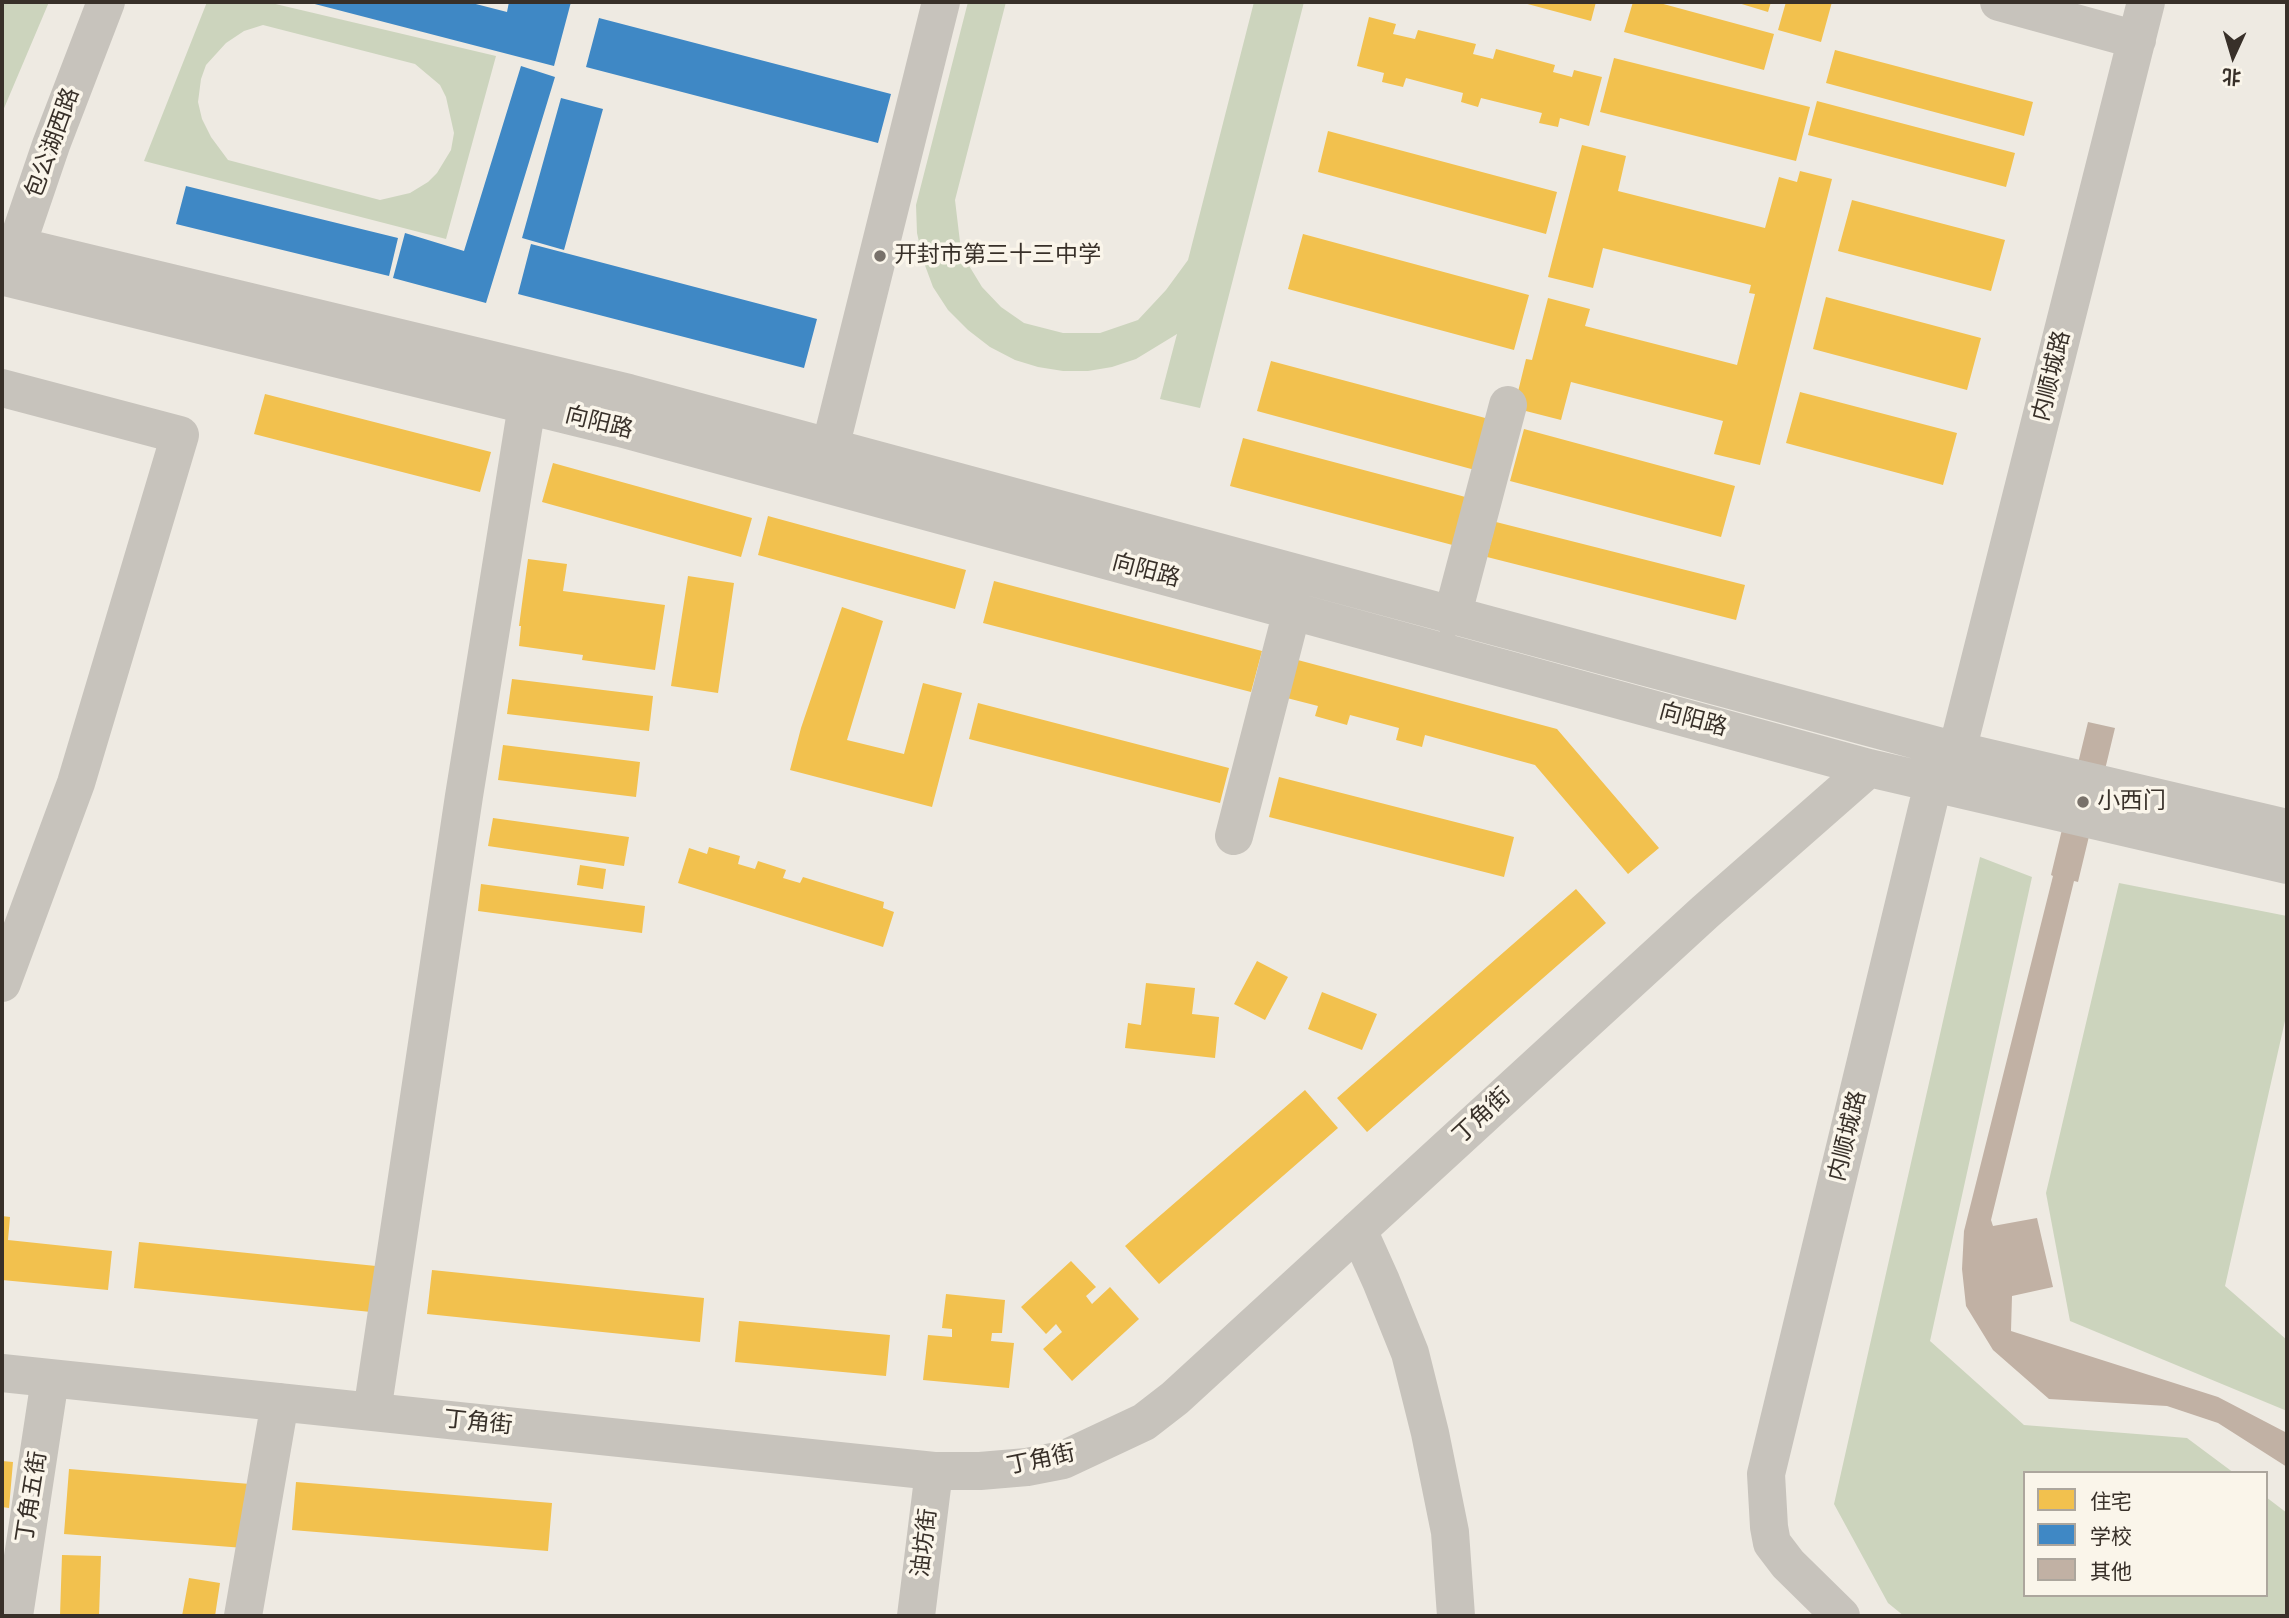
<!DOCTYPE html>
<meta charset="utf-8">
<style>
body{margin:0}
#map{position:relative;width:2289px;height:1618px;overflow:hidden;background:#eeeae2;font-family:Manrope,"Noto Sans SC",sans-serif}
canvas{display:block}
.frame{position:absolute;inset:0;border:4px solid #383029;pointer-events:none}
.legend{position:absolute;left:2023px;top:1471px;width:245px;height:126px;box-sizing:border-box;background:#faf5ea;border:2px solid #aca69d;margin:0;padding:9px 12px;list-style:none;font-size:21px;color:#383029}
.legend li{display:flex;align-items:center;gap:14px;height:35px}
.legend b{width:35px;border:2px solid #aca69d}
.north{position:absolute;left:2198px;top:21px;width:70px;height:70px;-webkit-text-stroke:5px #faf5ea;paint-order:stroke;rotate:184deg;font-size:19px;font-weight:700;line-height:28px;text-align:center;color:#383029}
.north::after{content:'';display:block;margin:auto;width:24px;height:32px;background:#383029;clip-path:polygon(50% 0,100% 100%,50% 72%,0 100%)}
</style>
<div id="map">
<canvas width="2289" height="1618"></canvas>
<div class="frame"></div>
<ul class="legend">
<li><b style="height:19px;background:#f2c14e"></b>住宅</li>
<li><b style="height:19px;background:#3f88c5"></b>学校</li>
<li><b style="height:19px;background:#c1b1a4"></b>其他</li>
</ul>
<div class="north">北</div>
</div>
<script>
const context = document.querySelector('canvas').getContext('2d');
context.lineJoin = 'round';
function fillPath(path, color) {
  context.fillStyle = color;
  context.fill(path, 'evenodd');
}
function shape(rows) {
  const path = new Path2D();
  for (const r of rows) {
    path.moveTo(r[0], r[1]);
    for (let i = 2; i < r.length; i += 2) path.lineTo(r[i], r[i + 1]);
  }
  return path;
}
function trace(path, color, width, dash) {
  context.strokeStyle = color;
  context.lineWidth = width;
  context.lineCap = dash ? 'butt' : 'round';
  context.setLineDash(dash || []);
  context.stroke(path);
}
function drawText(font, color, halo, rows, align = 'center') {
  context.font = font + ' Manrope,"Noto Sans SC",sans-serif';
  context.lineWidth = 7;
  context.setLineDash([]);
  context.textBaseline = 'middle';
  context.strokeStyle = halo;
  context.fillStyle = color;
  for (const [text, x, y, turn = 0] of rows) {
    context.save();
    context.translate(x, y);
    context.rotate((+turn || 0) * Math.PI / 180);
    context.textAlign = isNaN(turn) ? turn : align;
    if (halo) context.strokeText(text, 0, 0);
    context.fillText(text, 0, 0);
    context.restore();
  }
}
const green = shape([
 [2,2,49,2,2,113],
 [207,2,267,2,496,56,446,239,144,161],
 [263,25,415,64,440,85,446,97,454,133,451,150,437,173,428,182,410,193,380,200,228,160,211,137,202,119,198,102,201,79,206,65,226,43,244,31],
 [968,2,1006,2,955,200,960,242,968,264,982,287,1001,307,1024,323,1063,333,1100,333,1138,320,1166,290,1188,260,1254,2,1304,2,1200,408,1160,399,1177,334,1136,359,1112,367,1088,371,1063,371,1038,367,1015,360,990,347,968,330,948,310,933,287,923,260,917,233,916,205],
 [1980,857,2032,877,1930,1341,2024,1425,2187,1438,2234,1473,2025,1473,2025,1595,2266,1595,2266,1497,2287,1513,2287,1616,1904,1616,1888,1603,1834,1504],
 [2119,883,2287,916,2287,1012,2225,1286,2287,1340,2287,1411,2070,1321,2046,1193]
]);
const homes = shape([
 [1520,2,1596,2,1591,21],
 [1633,2,1656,2,1774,34,1764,70,1624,32],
 [1735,2,1771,2,1768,12],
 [1786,2,1832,2,1821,42,1778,30],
 [1369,17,1396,24,1393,34,1415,39,1418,30,1476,44,1473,54,1493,59,1496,49,1555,65,1553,72,1572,77,1574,70,1602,77,1589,126,1560,118,1558,127,1539,123,1542,113,1481,98,1478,107,1461,102,1463,93,1406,78,1403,87,1382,82,1384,73,1357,66],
 [1835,50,2033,102,2024,136,1826,83],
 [1614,58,1810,107,1796,161,1600,112],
 [1817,101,2015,153,2006,187,1808,135],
 [1328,131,1557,192,1546,234,1318,172],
 [1582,145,1626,156,1618,191,1765,228,1779,177,1797,182,1800,171,1832,179,1760,465,1714,454,1723,421,1571,382,1561,420,1514,408,1526,359,1532,360,1548,298,1590,309,1585,326,1737,365,1755,294,1749,293,1751,285,1603,248,1593,288,1548,277],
 [1852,200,2005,240,1991,291,1838,251],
 [1303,234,1529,295,1514,350,1288,289],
 [1826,297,1981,338,1967,390,1813,349],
 [1271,361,1489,419,1475,470,1257,411],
 [1800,392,1957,433,1943,485,1786,443],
 [265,394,491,452,480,492,254,434],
 [1524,429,1735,486,1721,537,1510,481],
 [1243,438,1473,499,1460,547,1230,486],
 [553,463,752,518,741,557,542,502],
 [768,516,966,570,955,609,758,555],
 [1496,522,1745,585,1736,620,1487,557],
 [528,559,567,564,563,591,665,605,655,670,582,660,583,655,519,646,521,626,519,626],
 [688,576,734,583,718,693,671,686],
 [994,581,1262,651,1251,692,983,623],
 [842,607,883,621,847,740,904,754,923,683,962,693,932,807,790,770,801,728],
 [1294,659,1557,729,1659,848,1628,874,1535,765,1425,735,1422,747,1396,740,1399,728,1350,715,1347,725,1315,716,1318,706,1283,697],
 [512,679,653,696,649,731,507,714],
 [978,703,1229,768,1220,803,969,739],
 [503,745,640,762,636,797,498,780],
 [1279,777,1514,837,1504,877,1269,817],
 [493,818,629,837,624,866,488,846],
 [709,847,740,856,738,864,755,869,758,861,786,870,783,878,800,883,803,877,884,902,883,908,894,912,883,947,678,883,689,848,707,854],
 [580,865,606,869,603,889,577,885],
 [481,884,645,906,642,933,478,911],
 [1576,889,1606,923,1367,1132,1337,1098],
 [1257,961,1288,977,1265,1020,1234,1004],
 [1146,983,1195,988,1192,1014,1219,1017,1215,1058,1125,1048,1128,1023,1141,1025],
 [1322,992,1377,1014,1362,1050,1308,1029],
 [1305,1090,1338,1128,1159,1284,1125,1246],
 [2,1216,10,1217,8,1240,112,1251,108,1290,2,1280],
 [139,1242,376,1266,371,1312,134,1288],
 [1071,1261,1096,1287,1086,1296,1092,1304,1110,1287,1139,1319,1072,1381,1043,1349,1062,1332,1056,1324,1046,1334,1021,1307],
 [432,1270,704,1298,700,1342,427,1314],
 [946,1294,1005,1300,1002,1333,992,1333,991,1341,1014,1343,1009,1388,923,1380,928,1335,952,1337,952,1329,942,1328],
 [739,1321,890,1335,886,1376,735,1362],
 [2,1461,13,1462,9,1508,2,1507],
 [69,1469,250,1484,244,1548,64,1534],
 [296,1482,552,1503,548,1551,292,1530],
 [62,1555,101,1556,99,1616,60,1616],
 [189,1578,220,1583,215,1616,182,1616]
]);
const schools = shape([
 [307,2,468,2,507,12,509,2,571,2,554,66],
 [599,18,891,94,878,143,586,67],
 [521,66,555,77,486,303,393,278,405,233,464,251],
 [561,98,603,109,564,250,522,238],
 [186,186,398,238,389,276,176,224],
 [531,244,817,319,804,368,518,294]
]);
const building = shape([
 [2088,722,2115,728,2078,882,2074,881,1991,1220,1993,1226,2037,1218,2053,1287,2012,1296,2011,1331,2218,1397,2287,1433,2287,1467,2218,1423,2167,1406,2049,1399,1993,1350,1966,1306,1962,1269,1964,1231,2053,876,2051,875]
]);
const minor = shape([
 [1999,2,2137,40],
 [17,246,629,393,1942,747,2287,828],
 [8,271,51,145,106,2],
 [5,277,620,428,1869,768,2287,865],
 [2,388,180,435,76,783,2,983],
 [830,448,941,2],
 [1452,617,1508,405],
 [1957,751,2146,2],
 [1234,836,1292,611],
 [1358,1230,1381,1281,1410,1353,1430,1433,1450,1532,1456,1616],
 [2,1373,934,1471,980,1471,1027,1467,1063,1460,1144,1422,1175,1398,1705,912,1869,768],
 [372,1412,464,796,527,405],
 [14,1616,50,1379],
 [243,1616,280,1402],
 [916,1616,934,1471],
 [1841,1616,1788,1564,1772,1543,1769,1527,1766,1474,1939,759]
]);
const markers = [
 [880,256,7,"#78716a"],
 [2083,802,7,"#78716a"]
];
const streetNames = [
 ["包公湖西路",53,143,-70],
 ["内顺城路",2052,376,-76],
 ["向阳路",599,423,14],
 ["向阳路",1146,571,15],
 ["向阳路",1693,720,15],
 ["丁角街",1482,1116,-43],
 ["内顺城路",1848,1136,-76],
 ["丁角街",478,1423,6],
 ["丁角街",1041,1460,-12],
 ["丁角五街",32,1497,-81],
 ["油坊街",925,1543,-83]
];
const poiNames = [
 ["开封市第三十三中学",894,256],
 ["小西门",2097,802]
];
fillPath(green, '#ccd4bd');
fillPath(homes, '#f2c14e');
fillPath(schools, '#3f88c5');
fillPath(building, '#c1b1a4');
trace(minor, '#c7c3bc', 38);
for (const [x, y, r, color] of markers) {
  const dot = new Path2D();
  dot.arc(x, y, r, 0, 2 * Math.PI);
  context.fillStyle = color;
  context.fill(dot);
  trace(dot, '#faf5ea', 2.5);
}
drawText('23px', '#383029', '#faf5ea', streetNames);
drawText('23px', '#383029', '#faf5ea', poiNames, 'left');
</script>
